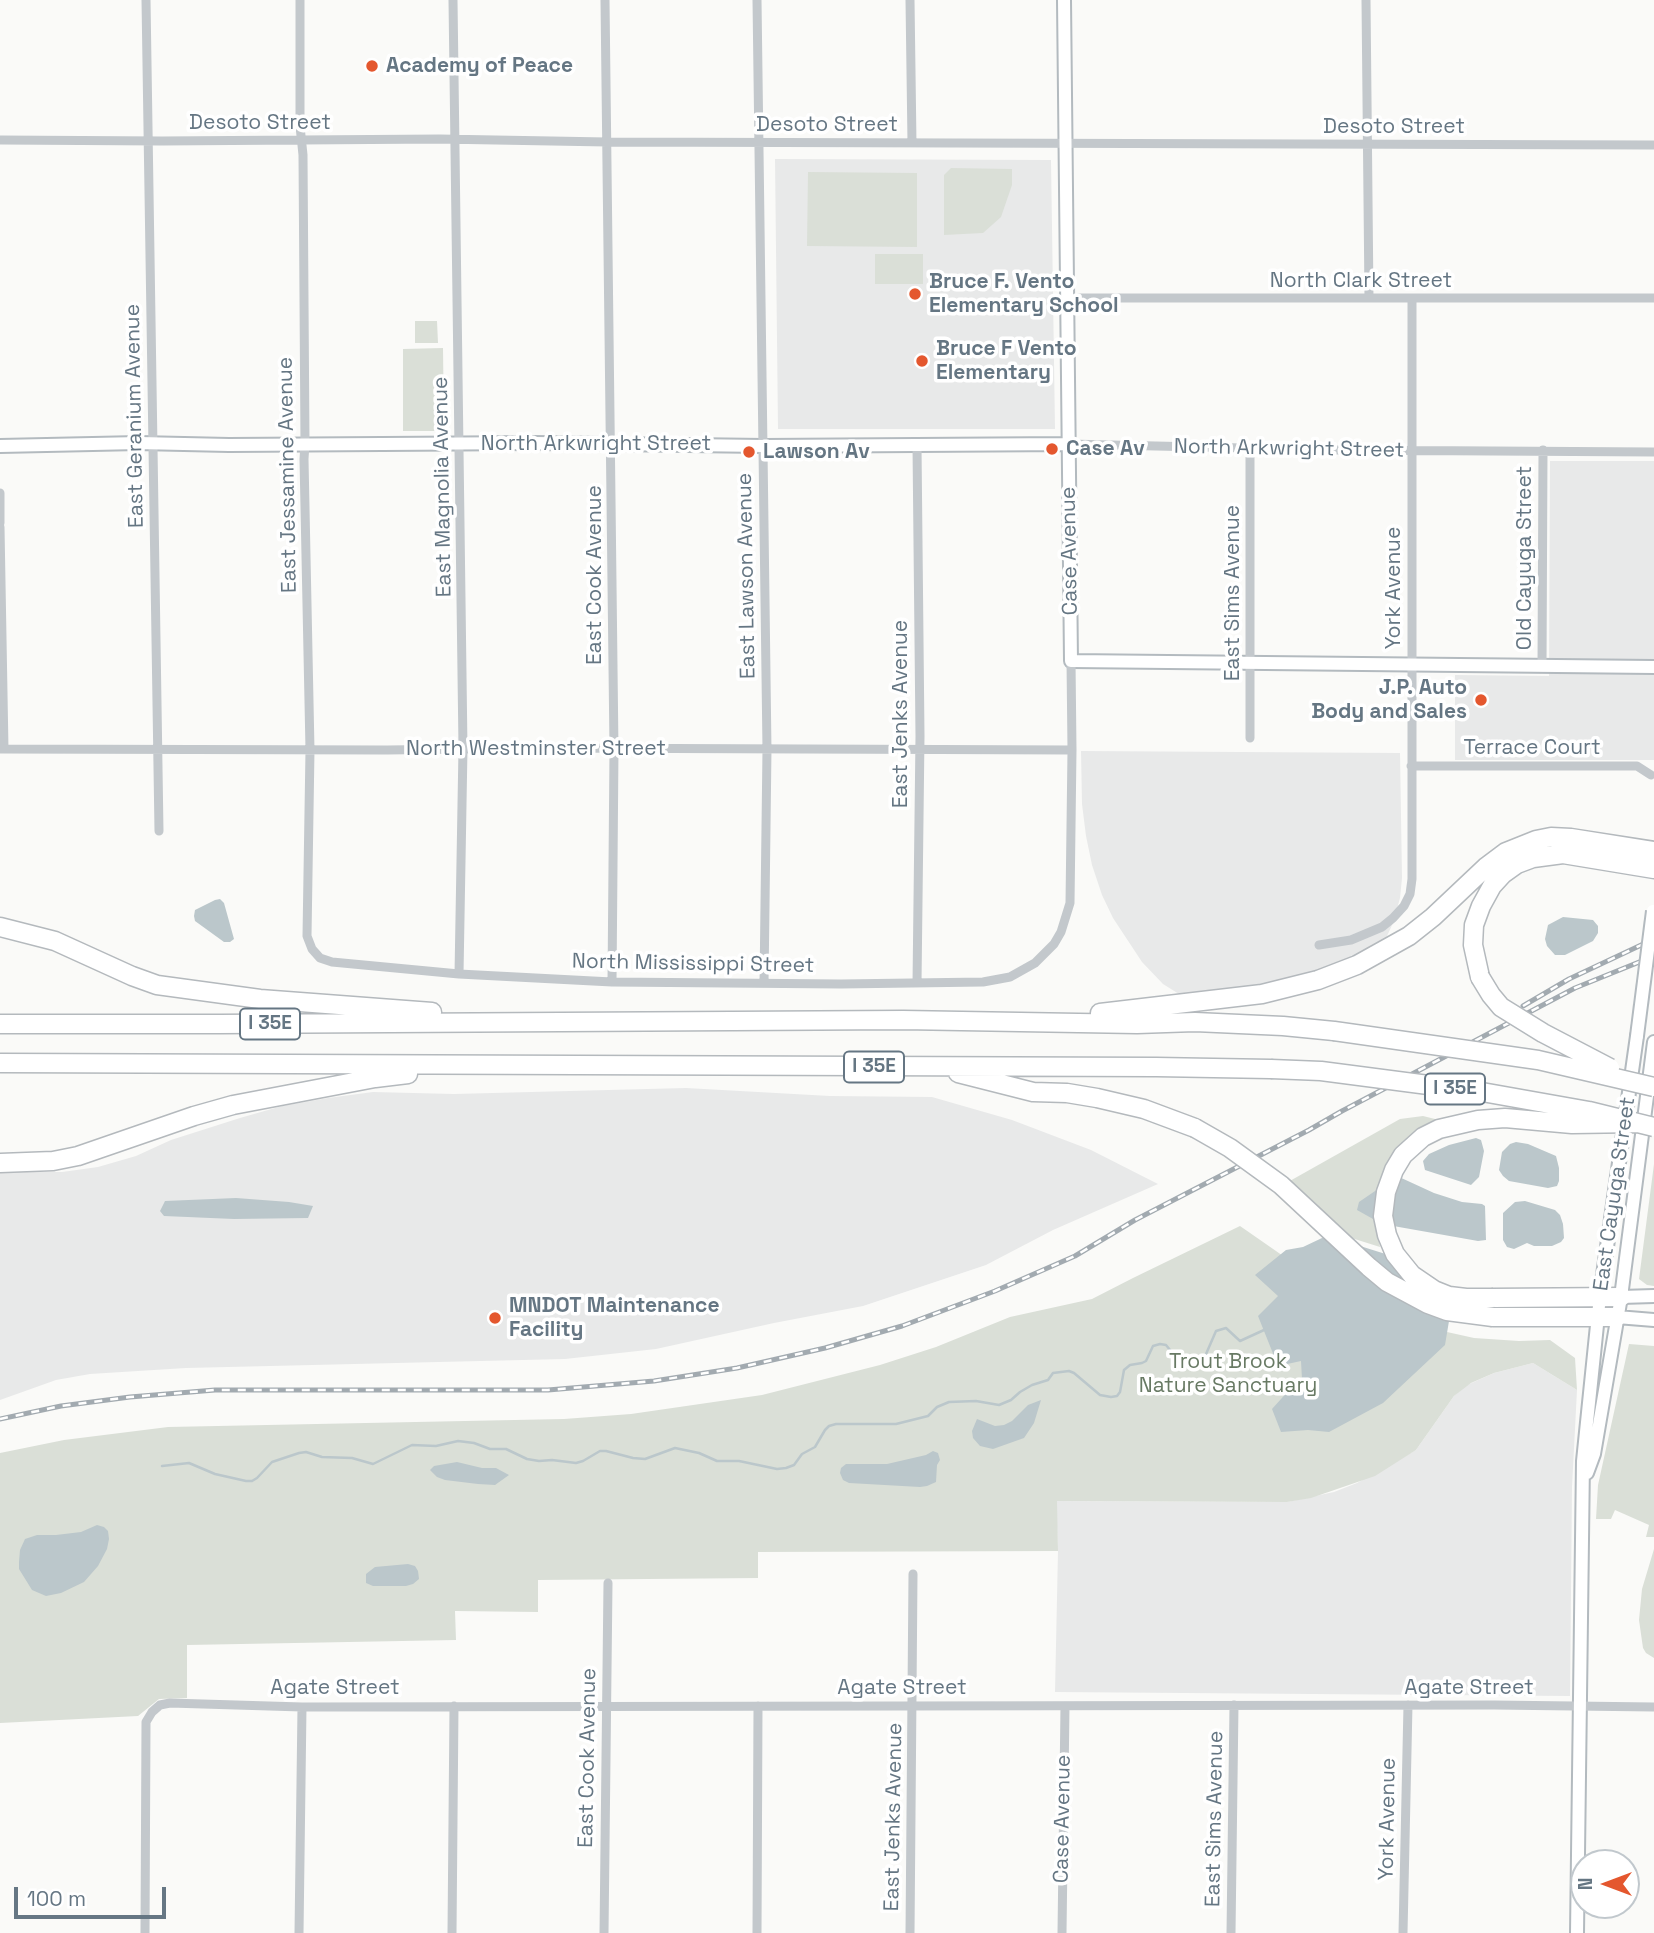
<!DOCTYPE html>
<style>
body{margin:0}
#map{position:relative;width:1654px;height:1933px;overflow:hidden;background:#fafaf8;font-family:"Space Grotesk",sans-serif}
canvas{display:block}
.north{position:absolute;left:1570px;top:1849px;width:70px;height:70px;box-sizing:border-box;background:#fff;border:2px solid #c1c8cd;border-radius:50%;rotate:270deg;font-size:19px;font-weight:700;line-height:28px;text-align:center;color:#657683}
.north::after{content:'';display:block;margin:auto;width:24px;height:32px;background:#e4572e;clip-path:polygon(50% 0,100% 100%,50% 72%,0 100%)}
.scale{position:absolute;left:14px;top:1887px;width:152px;height:32px;box-sizing:border-box;border:4px solid #657683;border-top:0;padding-left:9px;font-size:21px;line-height:24px;white-space:nowrap;color:#657683;-webkit-text-stroke:5px #fff;paint-order:stroke}
</style>
<div id="map">
<canvas width="1654" height="1933"></canvas>
<div class="north">N</div>
<div class="scale">100 m</div>
</div>
<script>
const context = document.querySelector('canvas').getContext('2d');
context.lineJoin = 'round';
function fillPath(path, color) {
  context.fillStyle = color;
  context.fill(path, 'evenodd');
}
function shape(rows) {
  const path = new Path2D();
  for (const r of rows) {
    path.moveTo(r[0], r[1]);
    for (let i = 2; i < r.length; i += 2) path.lineTo(r[i], r[i + 1]);
  }
  return path;
}
function trace(path, color, width, dash) {
  context.strokeStyle = color;
  context.lineWidth = width;
  context.lineCap = dash ? 'butt' : 'round';
  context.setLineDash(dash || []);
  context.stroke(path);
}
function drawText(font, color, halo, rows, align = 'center') {
  context.font = font + ' "Space Grotesk",sans-serif';
  context.lineWidth = 7;
  context.setLineDash([]);
  context.textBaseline = 'middle';
  context.strokeStyle = halo;
  context.fillStyle = color;
  for (const [text, x, y, turn = 0] of rows) {
    context.save();
    context.translate(x, y);
    context.rotate((+turn || 0) * Math.PI / 180);
    context.textAlign = isNaN(turn) ? turn : align;
    if (halo) context.strokeText(text, 0, 0);
    context.fillText(text, 0, 0);
    context.restore();
  }
}
const built = shape([
 [775,159,1051,160,1055,429,778,429],
 [1550,461,1654,461,1654,760,1455,760,1455,675,1549,676],
 [1081,751,1400,753,1402,878,1400,898,1393,923,1387,936,1381,944,1363,952,1322,970,1271,987,1179,994,1163,984,1142,962,1113,918,1102,895,1092,865,1086,836,1082,804],
 [686,1088,830,1096,932,1097,1012,1120,1091,1150,1158,1184,1053,1230,986,1265,863,1306,774,1323,656,1349,565,1359,186,1368,90,1374,56,1380,0,1400,0,1172,62,1172,98,1167,136,1156,171,1140,240,1118,282,1106,328,1098,373,1092,454,1094],
 [1533,1363,1577,1390,1572,1487,1570,1696,1055,1692,1058,1551,1056,1501,1287,1502,1334,1492,1357,1483,1416,1450,1454,1396,1465,1386,1494,1373]
]);
const green = shape([
 [951,168,1012,169,1012,185,1001,217,983,233,944,235,944,175],
 [808,172,917,173,917,247,807,246],
 [875,254,923,254,923,284,875,284],
 [415,321,437,321,438,343,415,343],
 [443,348,444,431,403,431,403,349],
 [1423,1116,1447,1122,1422,1132,1374,1205,1380,1247,1342,1235,1288,1182,1400,1119],
 [1654,1164,1654,1286,1647,1285,1639,1279],
 [1240,1226,1335,1292,1375,1316,1474,1338,1519,1341,1550,1340,1575,1358,1577,1390,1533,1363,1494,1373,1471,1383,1454,1396,1416,1450,1375,1476,1311,1498,1287,1502,1057,1501,1058,1551,758,1552,758,1578,538,1580,538,1612,455,1611,456,1640,187,1645,187,1698,159,1699,138,1716,0,1723,0,1453,64,1440,168,1427,564,1419,631,1414,762,1395,880,1365,936,1347,1010,1317,1092,1299,1133,1278],
 [1629,1344,1654,1346,1654,1537,1646,1537,1649,1525,1615,1510,1611,1519,1596,1519,1598,1485],
 [1654,1549,1654,1658,1646,1653,1643,1648,1639,1620,1642,1589]
]);
const water = shape([
 [220,899,224,903,234,939,230,942,224,942,195,921,194,916,195,910,215,900],
 [1563,917,1593,920,1598,926,1598,933,1593,941,1565,955,1555,955,1547,946,1545,939,1548,925],
 [1476,1138,1481,1140,1484,1151,1479,1177,1471,1185,1425,1170,1423,1161,1429,1154,1449,1145],
 [1516,1142,1528,1144,1556,1156,1559,1168,1559,1181,1557,1186,1548,1188,1509,1181,1503,1176,1499,1170,1502,1152,1510,1144],
 [1397,1176,1434,1193,1462,1202,1482,1204,1485,1206,1486,1240,1478,1241,1382,1224,1357,1210,1359,1202],
 [236,1198,289,1202,313,1206,308,1218,234,1219,164,1216,160,1211,165,1201],
 [1525,1201,1555,1210,1560,1215,1563,1224,1564,1238,1561,1242,1552,1246,1534,1246,1527,1243,1514,1249,1507,1247,1503,1240,1503,1213,1515,1202],
 [1322,1238,1341,1240,1395,1257,1444,1284,1453,1291,1453,1297,1445,1345,1383,1403,1329,1432,1308,1430,1281,1432,1272,1409,1291,1388,1302,1379,1301,1361,1278,1366,1258,1316,1278,1296,1255,1275,1286,1250,1303,1247],
 [1041,1400,1034,1423,1024,1438,993,1449,980,1446,973,1438,972,1431,977,1419,995,1426,1004,1425,1012,1421,1028,1405],
 [933,1451,938,1453,940,1460,937,1465,936,1482,927,1486,920,1487,849,1483,843,1480,840,1473,841,1468,846,1464,887,1464,926,1455],
 [457,1462,482,1468,496,1468,509,1475,495,1485,478,1484,445,1480,437,1477,430,1470,434,1466],
 [97,1525,104,1527,108,1531,109,1539,107,1549,98,1566,84,1582,61,1593,46,1596,32,1590,19,1569,19,1562,20,1550,25,1539,37,1535,56,1535,81,1532],
 [408,1564,415,1566,418,1571,419,1579,413,1584,406,1586,373,1586,366,1583,366,1574,375,1567]
]);
const stream = shape([
 [162,1466,189,1463,215,1474,246,1481,252,1481,257,1478,272,1462,299,1453,306,1452,322,1457,352,1458,373,1464,412,1445,436,1446,458,1441,474,1443,490,1449,506,1449,527,1459,539,1461,552,1460,576,1463,583,1461,600,1451,606,1451,633,1458,645,1459,675,1448,699,1453,717,1461,739,1461,777,1469,786,1468,794,1465,802,1454,815,1447,825,1430,829,1426,836,1424,896,1424,928,1416,937,1407,949,1402,976,1401,999,1405,1011,1400,1020,1392,1032,1385,1048,1380,1053,1373,1069,1371,1074,1373,1100,1395,1111,1397,1117,1396,1120,1392,1124,1370,1130,1365,1142,1363,1146,1361,1153,1346,1160,1344,1166,1345,1183,1366,1195,1367,1203,1361,1216,1331,1226,1328,1240,1341,1264,1330]
]);
const street = shape([
 [146,0,159,831],
 [300,0,300,126,303,155,305,444,304,459,310,750,307,936,312,949,320,958,332,962,459,974,612,982,841,984,983,982,1010,977,1035,963,1054,944,1061,932,1070,903,1072,750,1071,661],
 [453,0,463,748,459,974],
 [605,0,614,749,612,982],
 [757,0,767,749,764,983],
 [910,0,912,143],
 [1366,0,1369,298],
 [0,140,162,141,440,139,607,142,1654,145],
 [1068,301,1079,298,1654,298],
 [1068,444,1331,450,1654,452],
 [917,446,920,736,917,983],
 [1250,448,1250,738],
 [0,493,0,523],
 [0,527,4,749],
 [1542,667,1543,450],
 [0,749,387,750,539,748,1072,750],
 [1411,766,1637,766,1651,775],
 [1319,945,1351,940,1382,927,1393,918,1404,906,1410,894,1412,879,1412,298],
 [145,1933,146,1722,152,1712,160,1705,170,1703,302,1707,1494,1705,1654,1707],
 [299,1933,302,1707],
 [452,1933,454,1706],
 [604,1933,608,1583],
 [757,1933,758,1706],
 [910,1933,913,1574],
 [1062,1933,1065,1706],
 [1231,1933,1234,1705],
 [1403,1933,1408,1705]
]);
const secondary = shape([
 [1064,0,1071,661,1654,667],
 [0,446,139,443,229,445,535,443,764,446,1068,444],
 [1621,1297,1654,1296],
 [1617,1317,1654,1320],
 [1587,1473,1594,1454,1621,1297,1654,1042],
 [1577,1933,1583,1461,1600,1296,1637,1036]
]);
const highway = shape([
 [0,927,55,941,132,976,157,985,260,999,432,1012],
 [1480,977,1473,945,1474,925,1481,906,1492,886,1503,874,1517,864,1533,858,1563,854,1654,869],
 [1100,1013,1262,994,1318,980,1357,965,1409,936,1433,917,1486,867,1506,852,1536,840,1551,837,1571,838,1654,851],
 [0,1024,219,1024,903,1020,1137,1024,1195,1022,1283,1026,1334,1031],
 [0,1063,1156,1067,1271,1069],
 [958,1073,1033,1092,1067,1093,1097,1098,1144,1109,1195,1128],
 [0,1163,53,1161,78,1156,194,1116,233,1105,375,1078,408,1074],
 [1493,1298,1621,1297],
 [1493,1317,1617,1317]
]);
const rail = shape([
 [1523,1006,1569,979,1654,939],
 [0,1419,61,1406,130,1397,215,1390,548,1390,654,1381,737,1368,825,1348,902,1326,995,1291,1075,1256,1135,1220,1309,1130,1342,1111,1575,988,1654,956]
]);
const secondaryBridge = shape([
 [1637,1036,1653,911]
]);
const highwayBridge = shape([
 [1480,977,1491,995,1501,1007,1543,1033,1610,1068],
 [1334,1031,1538,1060,1654,1087],
 [1271,1069,1321,1071,1482,1092,1589,1111,1654,1127],
 [1195,1128,1230,1148,1281,1185,1369,1267,1387,1282,1428,1304,1447,1311,1493,1317],
 [1493,1298,1466,1298,1449,1296,1434,1290,1412,1275,1395,1254,1387,1235,1383,1216,1386,1192,1394,1170,1403,1155,1423,1137,1439,1129,1478,1120,1505,1118,1572,1124,1638,1123]
]);
const markers = [
 [372,66,7,"#e4572e"],
 [915,294,7,"#e4572e"],
 [922,361,7,"#e4572e"],
 [1052,449,7,"#e4572e"],
 [749,452,7,"#e4572e"],
 [1481,700,7,"#e4572e"],
 [495,1318,7,"#e4572e"]
];
const shields = [
 [270,1024,60],
 [874,1067,60],
 [1455,1089,60]
];
const shieldNames = [
 ["I 35E",270,1024],
 ["I 35E",874,1067],
 ["I 35E",1455,1089]
];
const poiNames = [
 ["Academy of Peace",386,66],
 ["Bruce F. Vento",929,282],
 ["Elementary School",929,306],
 ["Bruce F Vento",936,349],
 ["Elementary",936,373],
 ["Case Av",1066,449],
 ["Lawson Av",763,452],
 ["J.P. Auto",1467,688,"right"],
 ["Body and Sales",1467,712,"right"],
 ["MNDOT Maintenance",509,1306],
 ["Facility",509,1330]
];
const streetNames = [
 ["Desoto Street",260,123],
 ["Desoto Street",827,125],
 ["Desoto Street",1394,127],
 ["North Clark Street",1361,281],
 ["East Geranium Avenue",135,416,-91],
 ["North Arkwright Street",596,444],
 ["North Arkwright Street",1289,449,1],
 ["East Jessamine Avenue",288,475,-91],
 ["East Magnolia Avenue",443,487,-91],
 ["Case Avenue",1070,551,-91],
 ["Old Cayuga Street",1525,558,-90],
 ["East Cook Avenue",595,575,-90],
 ["East Lawson Avenue",747,576,-91],
 ["York Avenue",1394,588,-90],
 ["East Sims Avenue",1233,593,-90],
 ["East Jenks Avenue",901,714,-90],
 ["Terrace Court",1532,748],
 ["North Westminster Street",536,749],
 ["North Mississippi Street",693,964,1],
 ["East Cayuga Street",1615,1194,-82],
 ["Agate Street",335,1688],
 ["Agate Street",902,1688],
 ["Agate Street",1469,1688],
 ["East Cook Avenue",588,1758,-89],
 ["East Jenks Avenue",894,1817,-89],
 ["Case Avenue",1063,1819,-89],
 ["East Sims Avenue",1215,1819,-89],
 ["York Avenue",1388,1819,-89]
];
const parkNames = [
 ["Trout Brook",1228,1362],
 ["Nature Sanctuary",1228,1386]
];
fillPath(built, '#e8e9e9');
fillPath(green, '#dadfd7');
fillPath(water, '#bbc7cb');
trace(stream, '#bbc7cb', 2.5);
trace(secondary, '#b3babf', 16);
trace(highway, '#b4b9bd', 21);
trace(street, '#c3c8cc', 9);
trace(secondary, '#fff', 12);
trace(highway, '#fff', 18);
trace(rail, '#a2aab0', 5);
trace(rail, '#fff', 2.5, [8]);
trace(secondaryBridge, '#b3babf', 16, []);
trace(highwayBridge, '#b4b9bd', 21, []);
trace(secondaryBridge, '#fff', 12);
trace(highwayBridge, '#fff', 18);
for (const [x, y, r, color] of markers) {
  const dot = new Path2D();
  dot.arc(x, y, r, 0, 2 * Math.PI);
  context.fillStyle = color;
  context.fill(dot);
  trace(dot, '#fff', 2.5);
}
for (const [x, y, w] of shields) {
  const box = new Path2D();
  box.roundRect(x - w / 2, y - 15.5, w, 31, 5);
  context.fillStyle = '#fff';
  context.fill(box);
  trace(box, '#657683', 2);
}
drawText('bold 19px', '#657683', null, shieldNames);
drawText('bold 21px', '#657683', '#fff', poiNames, 'left');
drawText('21px', '#657683', '#fff', streetNames);
drawText('21px', '#687a64', '#fff', parkNames);
</script>
